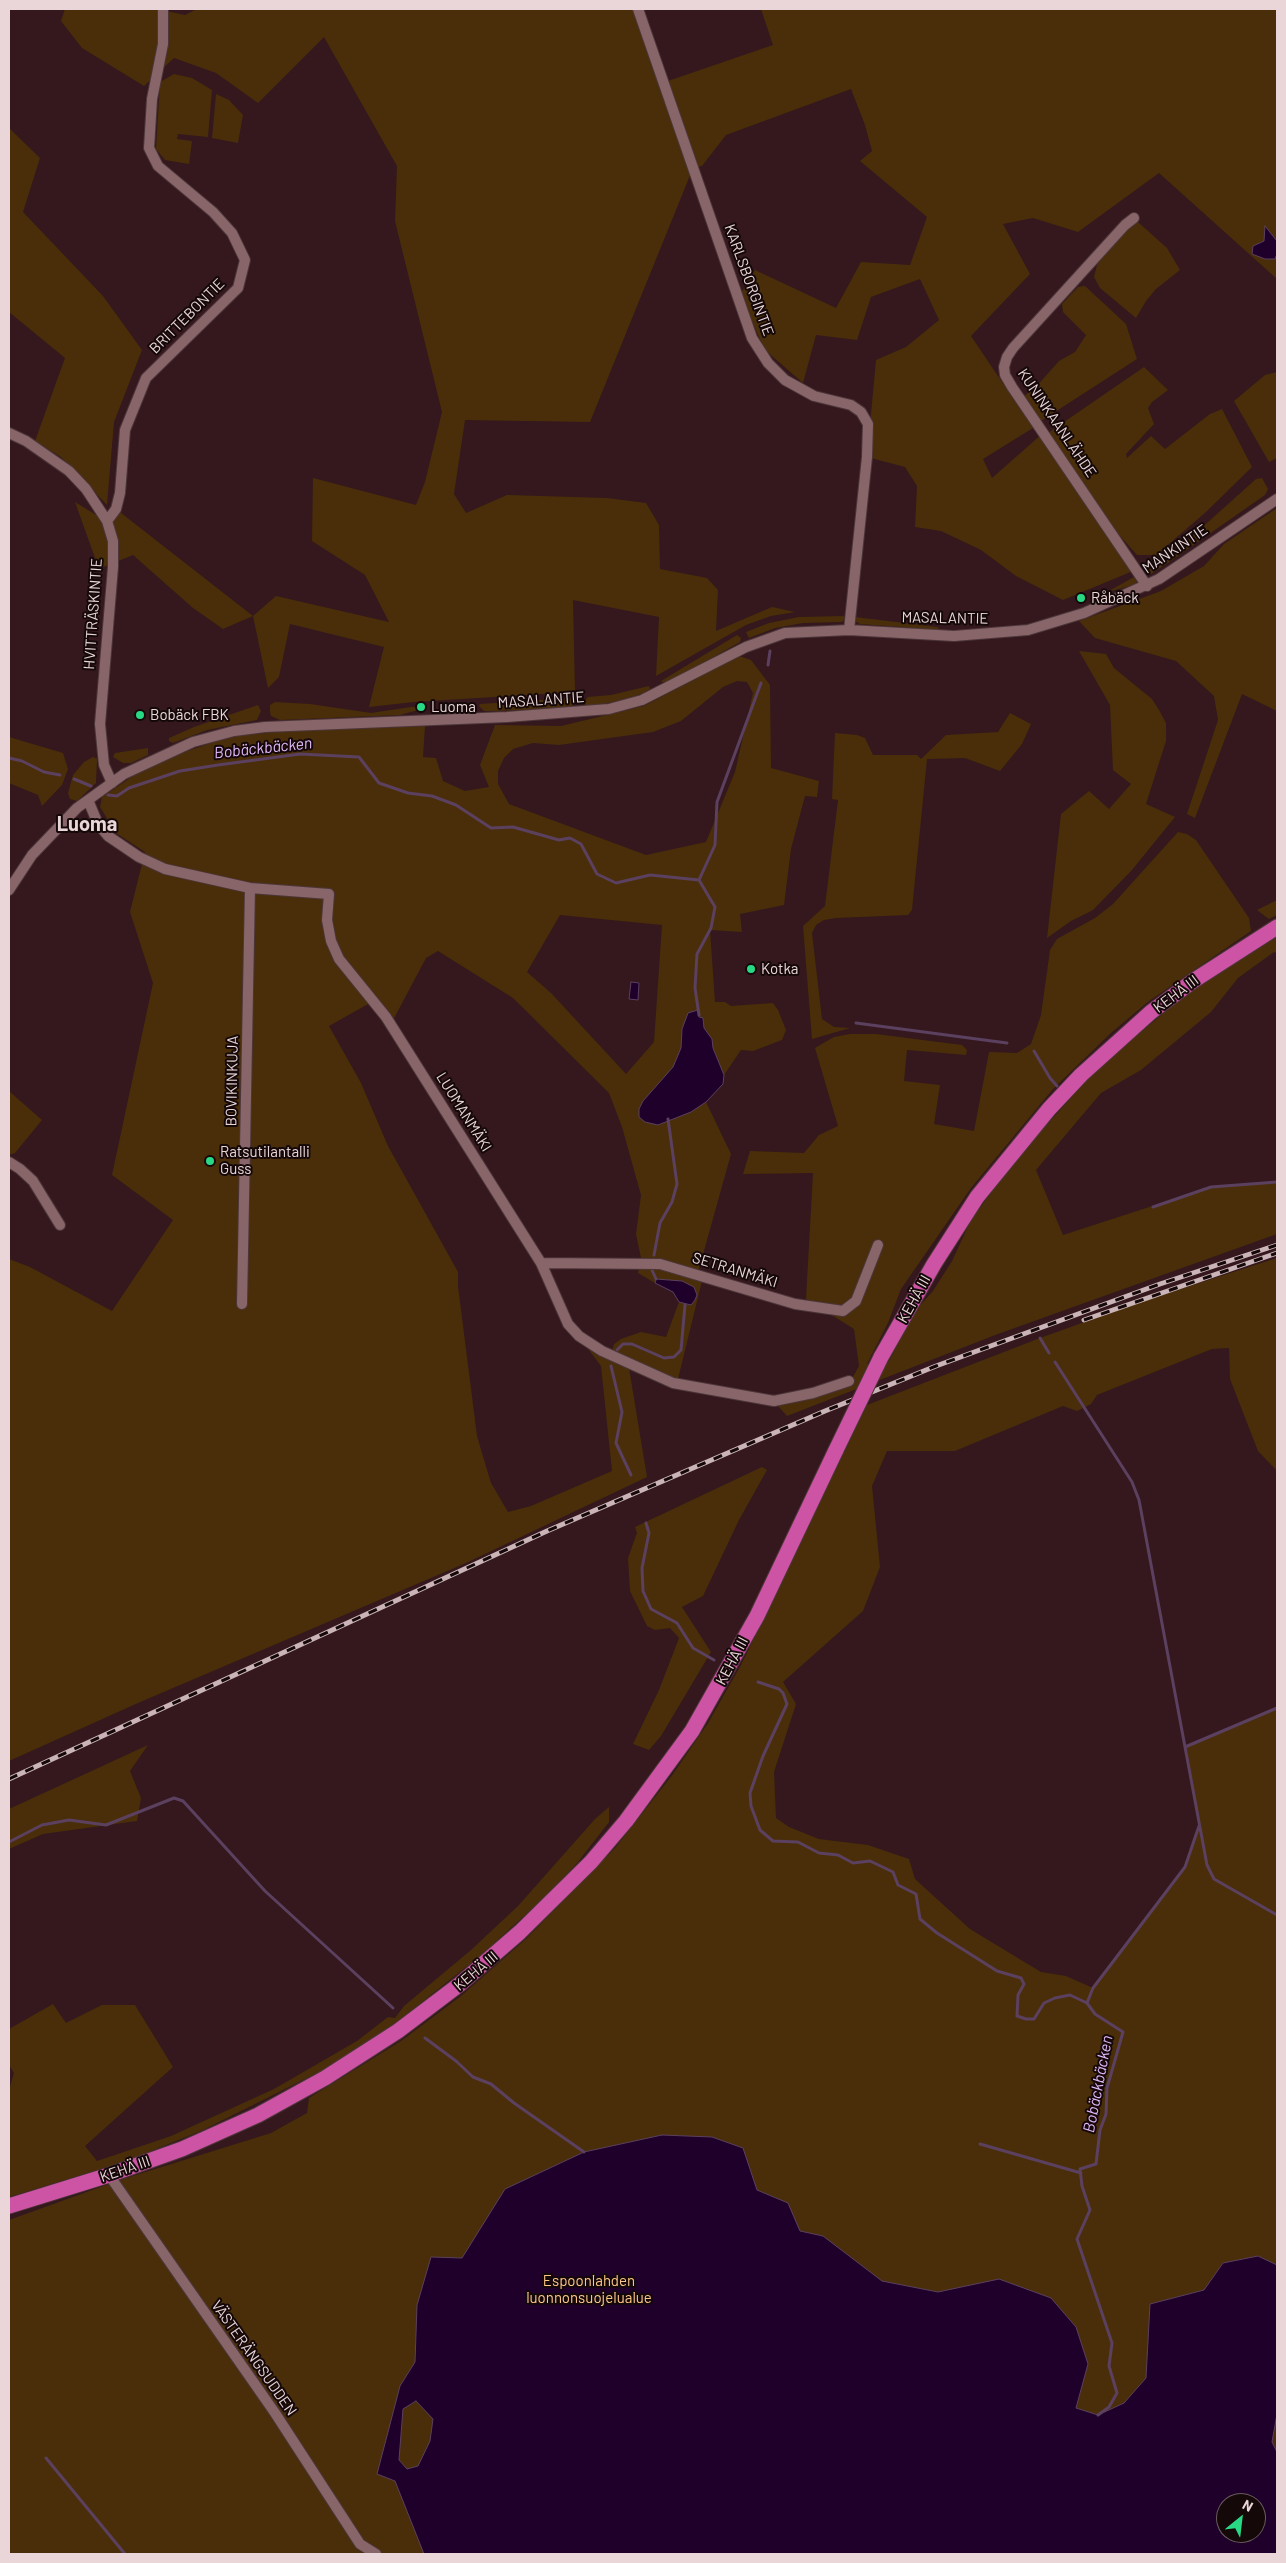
<!DOCTYPE html>
<meta charset="utf-8">
<style>
body{margin:0}
#map{position:relative;width:1286px;height:2563px;overflow:hidden;background:#34181d;font-family:Barlow,sans-serif}
canvas{display:block}
.frame{position:absolute;inset:0;border:10px solid #ead6d8;pointer-events:none}
.north{position:absolute;left:1216px;top:2493px;width:50px;height:50px;box-sizing:border-box;background:#140809;border:1px solid #6a5a5c;border-radius:50%;rotate:29deg;font-size:14px;font-weight:700;line-height:20px;text-align:center;color:#ead6d8}
.north::after{content:'';display:block;margin:auto;width:18px;height:22px;background:#28d885;clip-path:polygon(50% 0,100% 100%,50% 72%,0 100%)}
</style>
<div id="map">
<canvas width="1286" height="2563"></canvas>
<div class="frame"></div>
<div class="north">N</div>
</div>
<script>
const context = document.querySelector('canvas').getContext('2d');
context.lineJoin = 'round';
function fillPath(path, color) {
  context.fillStyle = color;
  context.fill(path, 'evenodd');
}
function shape(rows) {
  const path = new Path2D();
  for (const r of rows) {
    path.moveTo(r[0], r[1]);
    for (let i = 2; i < r.length; i += 2) path.lineTo(r[i], r[i + 1]);
  }
  return path;
}
function trace(path, color, width, dash) {
  context.strokeStyle = color;
  context.lineWidth = width;
  context.lineCap = dash ? 'butt' : 'round';
  context.setLineDash(dash || []);
  context.stroke(path);
}
function drawText(font, color, halo, rows, align = 'center') {
  context.font = font + ' Barlow,sans-serif';
  context.lineWidth = 4;
  context.setLineDash([]);
  context.textBaseline = 'middle';
  context.strokeStyle = halo;
  context.fillStyle = color;
  for (const [text, x, y, turn = 0] of rows) {
    context.save();
    context.translate(x, y);
    context.rotate((+turn || 0) * Math.PI / 180);
    context.textAlign = isNaN(turn) ? turn : align;
    if (halo) context.strokeText(text, 0, 0);
    context.fillText(text, 0, 0);
    context.restore();
  }
}
const green = shape([
 [65,9,157,9,185,15,197,9,640,9,665,82,773,45,761,9,1277,9,1277,279,1159,173,1078,232,1033,218,1003,224,1030,274,971,336,1033,428,983,459,992,478,1042,434,1133,571,1063,600,1016,576,981,550,941,531,915,527,917,486,905,467,867,457,876,360,906,347,939,320,920,279,871,297,857,340,816,335,803,383,765,350,740,295,755,270,836,308,861,262,910,265,927,217,860,161,872,151,865,125,851,89,726,135,702,166,693,168,590,422,465,420,454,494,466,513,507,495,607,498,646,503,659,525,660,569,707,578,718,590,716,631,772,607,795,612,771,616,746,625,656,676,659,617,573,600,575,692,414,702,369,707,384,647,290,624,279,677,268,688,253,616,223,629,193,608,133,555,99,569,75,502,106,521,116,509,253,616,276,596,389,622,365,575,312,541,313,478,416,505,425,482,442,412,395,221,397,166,324,37,258,103,216,73,174,58,144,86,82,48,61,21],
 [174,74,192,78,212,90,208,137,178,134,177,139,192,141,189,164,165,160,156,149,160,82],
 [216,94,229,100,243,115,238,143,212,138],
 [9,128,40,158,23,212,103,296,142,350,114,422,107,505,61,457,35,441,65,358,9,312],
 [1138,222,1167,248,1180,270,1156,289,1146,301,1136,318,1100,288,1094,277,1097,265,1103,256,1132,223],
 [1085,286,1126,324,1137,359,1041,421,1024,396,1035,388,1059,361,1075,352,1086,335,1063,312,1062,304,1078,287],
 [1144,367,1168,390,1152,402,1148,408,1154,424,1126,454,1127,458,1151,436,1165,449,1210,414,1222,409,1252,467,1206,512,1156,555,1137,555,1113,528,1048,433],
 [1277,372,1277,458,1269,462,1234,401,1265,375],
 [1262,478,1268,489,1265,495,1172,560,1151,574,1147,574,1146,572,1178,549,1256,479],
 [1277,508,1277,711,1242,694,1195,818,1187,814,1218,720,1214,696,1176,661,1095,638,1079,621,1161,591,1204,566,1224,544],
 [1134,577,1137,582,1134,585,1107,592],
 [844,616,845,619,842,622,803,623,775,628,749,638,746,632,769,623,799,617],
 [855,617,937,627,941,630,860,624,855,621],
 [737,635,741,638,740,642,666,684,661,681],
 [1079,651,1106,654,1114,668,1152,699,1159,710,1166,723,1166,741,1146,804,1175,817,1132,870,1093,910,1071,921,1047,938,1061,814,1089,791,1109,809,1131,784,1113,770,1110,705],
 [739,656,751,660,770,685,771,768,819,781,817,797,805,796,791,849,784,905,740,914,742,932,710,930,715,1002,725,1002,731,1006,773,1003,778,1010,786,1030,782,1040,753,1051,741,1050,724,1075,723,1084,706,1102,731,1154,699,1269,702,1281,678,1379,654,1372,612,1351,614,1344,621,1339,641,1332,666,1337,679,1302,691,1305,656,1279,655,1283,638,1273,641,1258,636,1234,641,1195,622,1127,609,1093,513,998,438,951,426,958,392,1022,385,1026,370,1003,329,1026,361,1083,388,1146,458,1272,458,1286,477,1436,491,1483,508,1512,531,1506,612,1471,601,1366,586,1346,629,1368,647,1477,466,1563,138,1703,9,1761,9,1259,30,1267,112,1311,173,1220,112,1175,153,983,130,912,145,852,116,833,100,807,102,797,133,776,176,755,232,736,289,731,425,726,423,757,436,758,443,781,465,791,489,787,480,765,495,725,561,726,644,706],
 [737,681,747,682,753,693,735,772,706,842,646,855,509,804,498,784,498,771,504,758,513,749,533,743,559,745,653,732,681,721,723,687],
 [560,915,662,925,654,1042,626,1074,551,993,527,972],
 [649,686,650,689,644,693,614,702,587,706,585,704,585,700,588,697,611,695],
 [570,698,574,703,571,708,493,711,484,711,479,706,480,704],
 [275,702,310,704,371,713,411,707,417,707,418,710,400,715,280,720,271,716,270,712,270,705],
 [258,705,261,711,257,720,207,730,173,743,169,741,169,738,194,727],
 [1010,713,1031,724,1022,744,1000,771,965,758,927,759,912,910,908,915,836,918,824,920,816,925,812,933,822,1019,834,1027,850,1028,812,1039,803,926,825,906,838,800,832,799,835,733,857,735,865,738,873,755,917,755,921,759,946,735,998,732],
 [9,737,63,753,68,769,62,785,42,806,38,795,9,783],
 [148,748,148,755,131,763,123,763,113,757,115,753],
 [93,757,97,759,96,783,77,801,70,799,68,793,73,775,84,762],
 [1178,832,1187,834,1196,840,1249,918,1251,931,1149,1001,1111,1033,1053,1089,971,1188,901,1289,888,1323,867,1364,889,1361,915,1311,933,1291,952,1261,971,1220,1018,1157,1096,1070,1184,996,1277,937,1277,953,1274,952,1238,978,1211,1012,1141,1070,1101,1093,1036,1170,1063,1235,1211,1187,1277,1183,1277,1234,998,1334,787,1416,778,1406,813,1398,849,1384,859,1366,854,1329,806,1299,813,1173,743,1174,750,1151,804,1153,819,1135,838,1126,815,1048,834,1037,850,1034,876,1034,962,1045,967,1050,966,1055,907,1050,904,1081,940,1085,934,1124,974,1131,989,1052,1017,1053,1031,1044,1041,1015,1050,950,1057,939,1095,918,1113,904],
 [1277,900,1277,915,1269,919,1257,910],
 [9,1091,42,1120,15,1153,9,1155],
 [1277,1258,1277,1471,1258,1451,1230,1379,1229,1348,1212,1349,1097,1395,1091,1404,1077,1411,1063,1406,955,1451,887,1451,872,1486,880,1567,863,1611,783,1682,796,1704,774,1772,776,1818,789,1827,819,1839,868,1845,909,1859,915,1879,970,1929,1041,1972,1066,1976,1093,1988,1185,1867,1199,1826,1185,1747,1277,1708,1277,2554,9,2554,9,2220,120,2180,271,2133,307,2113,309,2098,401,2041,461,1996,527,1938,616,1847,673,1774,708,1723,741,1665,867,1405,1040,1338,1143,1301],
 [1226,2503,1256,2503,1256,2533,1226,2533],
 [762,1467,767,1470,739,1520,703,1596,682,1607,711,1652,661,1736,649,1750,633,1744,659,1690,679,1638,670,1628,655,1630,647,1626,630,1591,628,1558,637,1533,635,1527],
 [148,1745,130,1771,141,1798,137,1821,43,1834,9,1849,9,1809],
 [609,1807,609,1822,578,1862,546,1896,480,1956,393,2025,321,2071,201,2131,121,2163,9,2197,9,2090,14,2073,9,2065,9,2029,53,2004,66,2023,102,2005,135,2005,173,2067,85,2146,97,2161,171,2136,274,2089,357,2041,388,2017,395,2018,404,2006,471,1950,518,1906,595,1819]
]);
const water = shape([
 [1265,226,1277,241,1277,254,1275,259,1265,259,1252,254,1253,246,1264,241,1265,226],
 [631,982,639,983,638,1000,629,999,631,982],
 [698,1010,699,1017,703,1018,704,1028,712,1039,713,1048,724,1075,723,1084,706,1102,691,1112,658,1125,645,1122,639,1117,639,1109,643,1101,673,1067,681,1048,682,1029,688,1013,698,1010],
 [656,1279,682,1281,694,1287,697,1295,695,1300,691,1305,679,1302,673,1292,655,1283,656,1279],
 [662,2135,712,2137,743,2148,757,2190,788,2203,800,2231,823,2236,882,2281,938,2292,999,2279,1051,2298,1076,2327,1088,2364,1076,2408,1098,2415,1124,2403,1146,2378,1150,2304,1204,2290,1223,2263,1258,2256,1277,2265,1277,2414,1272,2442,1277,2452,1277,2554,424,2554,395,2481,377,2474,400,2386,415,2362,417,2305,431,2257,462,2258,505,2189,584,2152,662,2135],
 [416,2401,433,2419,430,2441,418,2466,407,2469,399,2460,403,2409,416,2401],
 [1226,2503,1256,2503,1256,2533,1226,2533,1226,2503]
]);
const stream = shape([
 [768,665,770,651],
 [9,758,22,761,44,772,60,775],
 [74,779,91,786],
 [108,795,117,796,129,788,180,771,218,765,300,754,359,757,379,783,408,793,432,796,456,805,491,828,513,827,559,840,570,838,581,844,597,874,616,883,650,875,699,880,715,907,711,928,697,954,695,988,699,1015],
 [699,880,715,845,717,802,761,683],
 [856,1023,1007,1043],
 [1034,1051,1050,1078,1057,1086],
 [1153,1207,1211,1187,1277,1182],
 [654,1255,660,1223,672,1202,677,1184,668,1119],
 [652,1270,656,1279],
 [1040,1338,1049,1353],
 [617,1350,623,1344,632,1344,664,1358,674,1357,681,1350,685,1305],
 [1055,1362,1132,1482,1139,1500,1207,1865,1214,1879,1277,1915],
 [611,1366,622,1412,616,1443,631,1475],
 [646,1523,649,1533,642,1568,643,1591,651,1609,677,1623,693,1648,714,1660],
 [758,1682,779,1689,783,1693,787,1704,763,1756,750,1793,751,1806,760,1830,773,1841,798,1842,819,1853,838,1855,853,1863,870,1861,893,1872,898,1885,916,1894,920,1919,937,1933,997,1971,1021,1978,1024,1984,1018,1995,1017,2016,1026,2019,1034,2019,1044,2003,1055,1998,1070,1995,1087,2003,1095,2014,1123,2032,1107,2088,1106,2114,1100,2130,1096,2164,1080,2169,1082,2186,1090,2210,1077,2239,1112,2343,1109,2366,1117,2393,1109,2407,1098,2415],
 [1185,1747,1277,1708],
 [9,1842,42,1825,69,1820,106,1825,174,1798,183,1801,265,1891,393,2008],
 [1087,2003,1093,1988,1185,1867,1199,1826],
 [425,2038,456,2061,473,2077,491,2084,514,2103,584,2152],
 [980,2144,1081,2173],
 [46,2458,125,2554]
]);
const minor = shape([
 [638,9,752,338,768,363,785,380,814,396,851,405,861,412,868,424,867,457,849,630],
 [1134,218,1125,225,1013,348,1007,357,1004,367,1005,375,1012,387,1147,586],
 [9,433,26,441,69,471,86,489,107,521,113,541,113,567,100,724,104,765,112,783],
 [107,521,116,509,120,493,125,430,146,378,238,288,245,260,232,233,213,212,158,166,149,148,152,99,163,44,163,9],
 [88,800,98,824,108,836,139,857,165,869,250,888,329,894,327,920,331,941,339,959,386,1017,541,1263,568,1324,579,1336,602,1351,673,1383,774,1401,813,1393,849,1381],
 [9,890,32,855,77,808,124,774,193,742,234,731,265,727,507,717,609,709,642,700,746,647,785,633,849,630,954,636,1028,630,1084,613,1159,579,1277,499],
 [9,1162,20,1169,33,1181,60,1225],
 [541,1263,660,1264,795,1304,843,1311,856,1301,878,1245],
 [242,1304,250,888],
 [109,2175,275,2413,360,2544,376,2554]
]);
const highway = shape([
 [881,1357,934,1264,977,1197,1049,1109,1081,1075,1151,1012,1193,981,1277,927],
 [9,2206,109,2175,182,2149,258,2115,325,2078,398,2031,460,1984,520,1932,591,1862,626,1821,692,1731,757,1616,836,1450]
]);
const rail = shape([
 [1084,1320,1277,1253],
 [9,1779,547,1531,825,1411,936,1366,1160,1284,1277,1245]
]);
const highwayBridge = shape([
 [836,1450,881,1357]
]);
const markers = [
 [1081,598,5,"#28d885"],
 [421,707,5,"#28d885"],
 [140,715,5,"#28d885"],
 [751,969,5,"#28d885"],
 [210,1161,5,"#28d885"]
];
const streetNames = [
 ["KARLSBORGINTIE",749,280,70],
 ["BRITTEBONTIE",187,316,-45],
 ["KUNINKAANLÄHDE",1057,423,56],
 ["MANKINTIE",1175,549,-34],
 ["HVITTRÄSKINTIE",93,614,-86],
 ["MASALANTIE",945,618,1],
 ["MASALANTIE",541,700,-4],
 ["KEHÄ III",1176,994,-37],
 ["BOVIKINKUJA",232,1081,-89],
 ["LUOMANMÄKI",464,1112,58],
 ["SETRANMÄKI",735,1270,17],
 ["KEHÄ III",914,1299,-61],
 ["KEHÄ III",732,1661,-62],
 ["KEHÄ III",476,1971,-40],
 ["KEHÄ III",125,2169,-19],
 ["VÄSTERÄNGSUDDEN",254,2358,55]
];
const poiNames = [
 ["Råbäck",1091,598],
 ["Luoma",431,707],
 ["Bobäck FBK",150,715],
 ["Kotka",761,969],
 ["Ratsutilantalli",220,1152],
 ["Guss",220,1169]
];
const parkNames = [
 ["Espoonlahden",589,2281],
 ["luonnonsuojelualue",589,2298]
];
const waterNames = [
 ["Bobäckbäcken",263,748,-6],
 ["Bobäckbäcken",1098,2084,-79]
];
const districtNames = [
 ["Luoma",87,824]
];
fillPath(green, '#492e09');
fillPath(water, '#1e002b');
trace(water, '#5b405f', 1);
trace(stream, '#5b405f', 3);
trace(minor, '#4c3639', 12);
trace(highway, '#4c3639', 17);
trace(minor, '#886569', 10);
trace(highway, '#cd53a5', 15);
trace(rail, '#cab4b7', 5);
trace(rail, '#140809', 3, [9]);
trace(highwayBridge, '#4c3639', 17, []);
trace(highwayBridge, '#cd53a5', 15);
for (const [x, y, r, color] of markers) {
  const dot = new Path2D();
  dot.arc(x, y, r, 0, 2 * Math.PI);
  context.fillStyle = color;
  context.fill(dot);
  trace(dot, '#140809', 2);
}
drawText('15px', '#ead6d8', '#140809', streetNames);
drawText('15px', '#ead6d8', '#140809', poiNames, 'left');
drawText('15px', '#fdc78b', '#140809', parkNames);
drawText('italic 16px', '#e2b8f9', '#140809', waterNames);
drawText('bold 20px', '#ead6d8', '#140809', districtNames);
</script>
